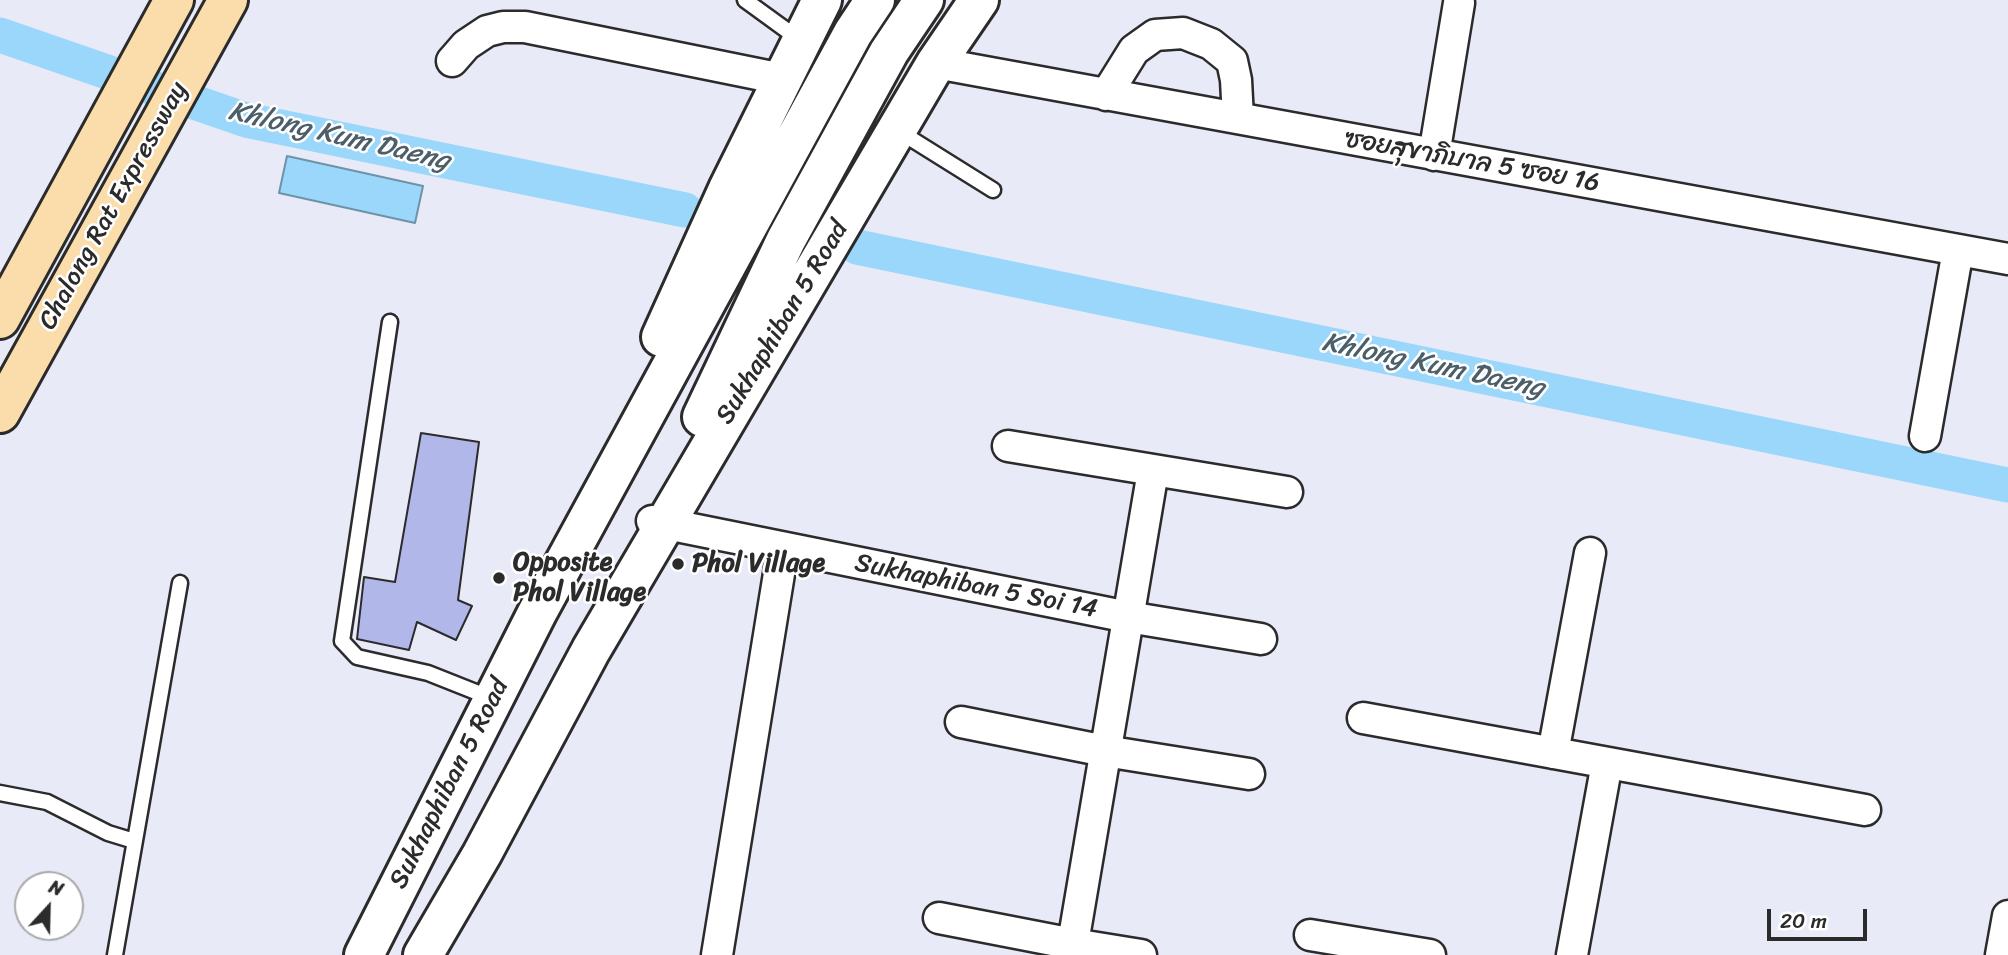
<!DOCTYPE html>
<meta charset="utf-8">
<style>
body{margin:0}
#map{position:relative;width:2008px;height:955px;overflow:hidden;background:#e8eaf8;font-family:Sriracha,sans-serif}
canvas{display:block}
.north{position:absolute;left:14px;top:871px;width:70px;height:70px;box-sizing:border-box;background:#fff;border:2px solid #aaa;border-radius:50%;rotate:22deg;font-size:19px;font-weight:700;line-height:28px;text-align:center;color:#2b2b2b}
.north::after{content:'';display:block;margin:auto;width:24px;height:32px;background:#2b2b2b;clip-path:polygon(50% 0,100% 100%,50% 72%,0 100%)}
.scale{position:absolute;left:1767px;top:909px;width:100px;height:32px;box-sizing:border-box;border:4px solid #2b2b2b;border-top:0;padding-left:9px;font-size:21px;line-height:24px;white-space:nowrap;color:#2b2b2b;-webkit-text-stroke:5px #fff;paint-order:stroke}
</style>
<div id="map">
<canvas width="2008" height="955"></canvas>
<div class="north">N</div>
<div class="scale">20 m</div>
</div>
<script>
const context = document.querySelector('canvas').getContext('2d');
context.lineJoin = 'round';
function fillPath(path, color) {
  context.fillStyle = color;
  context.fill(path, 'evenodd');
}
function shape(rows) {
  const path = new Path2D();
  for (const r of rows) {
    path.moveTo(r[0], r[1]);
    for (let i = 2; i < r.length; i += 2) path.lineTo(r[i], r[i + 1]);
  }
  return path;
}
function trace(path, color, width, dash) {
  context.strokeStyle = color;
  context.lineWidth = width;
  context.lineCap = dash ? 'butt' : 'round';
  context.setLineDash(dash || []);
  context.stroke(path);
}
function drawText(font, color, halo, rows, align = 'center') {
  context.font = font + ' Sriracha,"Playpen Sans Thai",sans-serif';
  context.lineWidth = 5;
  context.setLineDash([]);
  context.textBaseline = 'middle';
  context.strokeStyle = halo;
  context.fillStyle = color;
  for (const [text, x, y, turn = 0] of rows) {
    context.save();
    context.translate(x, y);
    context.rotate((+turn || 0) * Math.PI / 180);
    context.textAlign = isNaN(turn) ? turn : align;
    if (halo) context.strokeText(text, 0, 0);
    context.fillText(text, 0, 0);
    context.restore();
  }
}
const water = shape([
 [287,156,423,186,415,223,279,193,287,156]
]);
const canal = shape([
 [0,35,246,120,685,210],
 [857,247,2008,485]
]);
const building = shape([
 [421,433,479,442,458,600,472,606,456,640,417,622,409,650,357,639,364,577,395,582,421,433]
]);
const lane = shape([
 [745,0,800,40],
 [897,130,993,190],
 [390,322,342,641,357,657,428,673,491,698],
 [0,793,47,802,108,833,134,841],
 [115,955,180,583]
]);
const street = shape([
 [452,61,466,45,487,31,503,27,525,27,782,79],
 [936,63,2008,259],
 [1106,95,1134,50,1155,35,1183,33,1211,44,1232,61,1236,80,1238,118],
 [1434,155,1459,3],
 [1925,436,1958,250],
 [1008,446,1287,492],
 [652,521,1128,617,1261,639],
 [1363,718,1865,810],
 [961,722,1105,751,1249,774],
 [1553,753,1590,553],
 [939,918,1073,944,1141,955],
 [1310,935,1430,955],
 [717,955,783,549],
 [1071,955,1153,471],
 [1572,955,1607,763],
 [2001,955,2008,916]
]);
const secondary = shape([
 [661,337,728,189,822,0],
 [702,417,786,240,889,52,924,0],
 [364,955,537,613,853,33,875,0],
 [423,955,482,854,591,650,936,63,979,0]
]);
const highway = shape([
 [0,319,174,0],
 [0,413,228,0]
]);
const markers = [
 [678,564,7,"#2b2b2b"],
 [499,578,7,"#2b2b2b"]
];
const streetNames = [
 ["ซอยสุขาภิบาล 5 ซอย 16",1472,162,10],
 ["Chalong Rat Expressway",114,206,-61],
 ["Sukhaphiban 5 Road",783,323,-59],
 ["Sukhaphiban 5 Soi 14",976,587,11],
 ["Sukhaphiban 5 Road",450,784,-63]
];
const poiNames = [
 ["Opposite",513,563],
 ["Phol Village",513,593],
 ["Phol Village",692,564]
];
const waterNames = [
 ["Khlong Kum Daeng",339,137,13],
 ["Khlong Kum Daeng",1433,366,12]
];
fillPath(water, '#9ad7fb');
trace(water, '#6e92a8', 2);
trace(canal, '#9ad7fb', 35);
fillPath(building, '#b1b8e9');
trace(building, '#2b2b2b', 2);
trace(lane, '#2b2b2b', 19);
trace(street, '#2b2b2b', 35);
trace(secondary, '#2b2b2b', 44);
trace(highway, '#2b2b2b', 44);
trace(lane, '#fff', 14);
trace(street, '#fff', 30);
trace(secondary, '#fff', 38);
trace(highway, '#fbddab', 38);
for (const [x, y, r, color] of markers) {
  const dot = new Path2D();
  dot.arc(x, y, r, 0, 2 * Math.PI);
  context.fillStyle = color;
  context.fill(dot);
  trace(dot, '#fff', 2.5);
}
drawText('26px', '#2b2b2b', '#fff', streetNames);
drawText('bold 26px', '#2b2b2b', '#fff', poiNames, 'left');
drawText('italic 28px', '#4c5f69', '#fff', waterNames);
</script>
